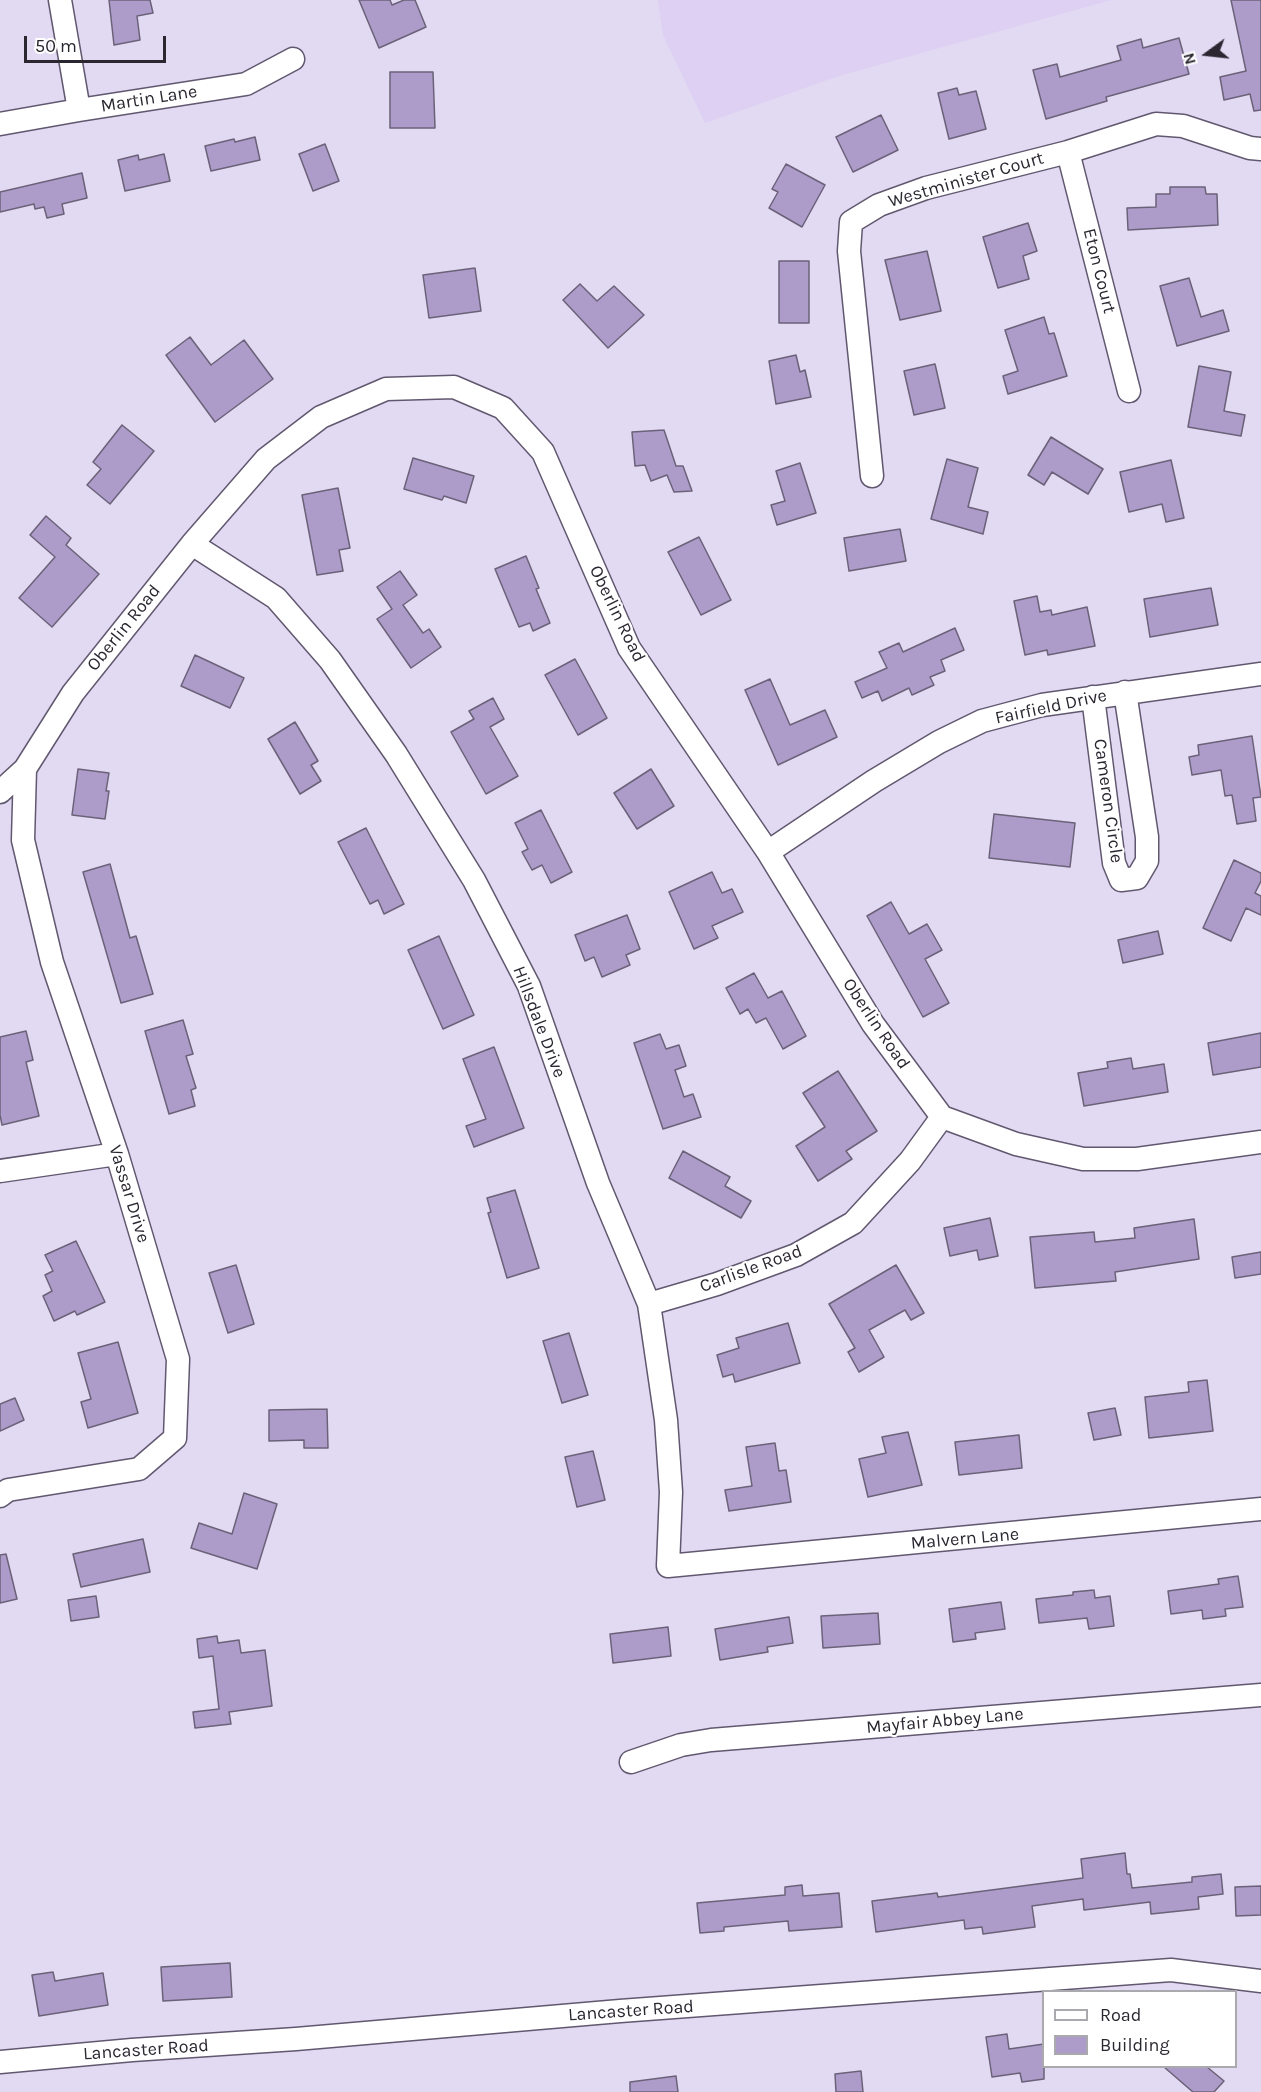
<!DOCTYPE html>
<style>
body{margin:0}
#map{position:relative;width:1261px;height:2092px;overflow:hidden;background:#e2d9f3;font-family:Karla,sans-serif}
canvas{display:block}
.legend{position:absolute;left:1042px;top:1990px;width:195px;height:78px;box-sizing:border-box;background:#fff;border:2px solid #aaa9ad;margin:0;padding:8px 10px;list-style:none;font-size:18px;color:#2b2731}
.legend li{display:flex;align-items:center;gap:12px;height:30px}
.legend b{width:30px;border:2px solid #aaa9ad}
.north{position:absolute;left:1177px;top:24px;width:60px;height:60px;-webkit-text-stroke:4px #fff;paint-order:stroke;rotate:255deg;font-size:16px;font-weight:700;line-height:24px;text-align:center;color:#2b2731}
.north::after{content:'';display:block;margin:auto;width:21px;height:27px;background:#2b2731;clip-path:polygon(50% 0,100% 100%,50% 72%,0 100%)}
.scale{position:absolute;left:24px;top:36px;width:142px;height:27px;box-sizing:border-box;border:3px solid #2b2731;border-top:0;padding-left:8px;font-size:18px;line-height:21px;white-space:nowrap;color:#2b2731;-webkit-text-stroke:4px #fff;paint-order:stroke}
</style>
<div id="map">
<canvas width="1261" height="2092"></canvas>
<ul class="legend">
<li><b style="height:8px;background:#fff"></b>Road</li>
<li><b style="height:16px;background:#ad9cc9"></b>Building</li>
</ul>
<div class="north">N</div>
<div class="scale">50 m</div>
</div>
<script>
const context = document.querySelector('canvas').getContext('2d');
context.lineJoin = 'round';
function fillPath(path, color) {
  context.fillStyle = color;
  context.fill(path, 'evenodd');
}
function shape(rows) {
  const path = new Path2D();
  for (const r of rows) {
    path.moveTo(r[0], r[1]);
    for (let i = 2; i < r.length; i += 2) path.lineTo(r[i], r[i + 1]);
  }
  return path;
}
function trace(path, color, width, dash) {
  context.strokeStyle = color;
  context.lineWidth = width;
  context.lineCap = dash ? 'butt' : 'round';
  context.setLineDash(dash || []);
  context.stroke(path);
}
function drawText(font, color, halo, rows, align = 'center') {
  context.font = font + ' Karla,sans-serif';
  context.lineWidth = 4.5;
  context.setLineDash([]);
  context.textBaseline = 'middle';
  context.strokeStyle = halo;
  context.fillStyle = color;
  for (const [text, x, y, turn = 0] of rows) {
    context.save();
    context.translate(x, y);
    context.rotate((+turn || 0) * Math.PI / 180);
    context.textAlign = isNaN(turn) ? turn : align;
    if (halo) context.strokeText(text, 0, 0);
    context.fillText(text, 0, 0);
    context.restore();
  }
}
const built = shape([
 [658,0,1111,0,839,76,705,123,663,35]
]);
const building = shape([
 [109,0,150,0,153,13,137,16,140,40,114,45,109,0],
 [359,0,390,0,392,5,404,0,415,0,426,27,379,48,359,0],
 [1231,0,1261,0,1261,110,1254,111,1250,94,1224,100,1220,77,1246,71,1231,0],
 [1179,38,1189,74,1106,97,1107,101,1046,119,1033,70,1057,64,1060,77,1121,60,1117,46,1141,39,1143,48,1179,38],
 [390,72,433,72,435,128,390,128,390,72],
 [957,88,959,95,976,91,986,129,949,139,938,93,957,88],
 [881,115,898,150,853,172,836,137,881,115],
 [255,137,260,160,211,171,205,146,234,139,235,142,255,137],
 [325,144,339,181,313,191,299,154,325,144],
 [164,154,170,181,125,191,118,160,138,155,139,160,164,154],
 [786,164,825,185,802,227,769,208,778,192,772,189,786,164],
 [82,173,87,198,62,204,64,214,47,218,44,207,35,209,34,204,0,212,0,192,82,173],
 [1170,187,1205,187,1206,194,1217,194,1218,225,1128,230,1127,208,1156,207,1156,194,1170,194,1170,187],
 [1028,223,1037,251,1023,256,1029,279,998,288,983,237,1028,223],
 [927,251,941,311,900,320,885,260,927,251],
 [779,261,809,261,809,323,779,323,779,261],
 [475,268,481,311,429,318,423,275,475,268],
 [1189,278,1201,317,1223,310,1229,331,1177,346,1160,286,1189,278],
 [580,284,597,301,614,286,644,315,608,348,563,300,580,284],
 [1044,317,1049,334,1054,333,1067,376,1008,394,1003,376,1018,371,1005,330,1044,317],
 [190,337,211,365,244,340,273,379,215,422,166,355,190,337],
 [796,355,800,372,805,370,811,397,776,404,769,361,796,355],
 [935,364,945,408,914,415,904,371,935,364],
 [1199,366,1231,372,1224,411,1245,415,1241,436,1188,427,1199,366],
 [122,425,154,451,110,504,87,485,101,469,93,462,122,425],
 [664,430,676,466,683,466,692,491,674,492,667,475,651,481,645,465,635,466,632,432,664,430],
 [1051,437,1103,469,1088,494,1052,472,1044,485,1028,475,1051,437],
 [413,458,474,476,466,503,444,496,442,500,404,489,413,458],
 [947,459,978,468,968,507,988,512,983,534,931,519,947,459],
 [1171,460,1184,518,1166,522,1162,504,1129,512,1120,472,1171,460],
 [800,463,816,513,777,525,771,505,785,501,776,471,800,463],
 [338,488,350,548,339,550,343,571,317,575,302,495,338,488],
 [46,516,71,538,66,545,99,574,52,627,19,598,55,557,30,535,46,516],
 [900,529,906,561,849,571,844,538,900,529],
 [699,537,731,600,701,615,668,552,699,537],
 [526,556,539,588,536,589,550,623,533,631,530,623,519,627,495,569,526,556],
 [400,571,417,595,403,605,423,633,429,629,441,647,411,668,377,619,392,609,377,587,400,571],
 [1211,588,1218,625,1150,637,1144,599,1211,588],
 [1037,596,1040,612,1051,610,1052,615,1087,607,1095,646,1048,655,1047,650,1025,655,1014,601,1037,596],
 [955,628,964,650,941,660,945,671,930,677,934,685,912,695,909,688,882,701,878,691,862,698,855,682,887,668,879,652,899,643,903,652,955,628],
 [195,655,244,678,230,708,181,686,195,655],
 [575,659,607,718,578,735,545,675,575,659],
 [770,679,790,725,825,710,837,737,778,765,745,690,770,679],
 [493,698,504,719,490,727,518,776,486,794,451,732,474,719,469,711,493,698],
 [295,722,318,761,311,765,321,781,300,794,268,739,295,722],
 [1252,736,1261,797,1253,798,1256,821,1237,824,1232,795,1225,796,1221,770,1192,775,1189,757,1199,755,1198,745,1252,736],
 [78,769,109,773,106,791,109,791,105,819,72,815,78,769],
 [651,769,674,806,637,829,614,793,651,769],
 [541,810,572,872,551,883,542,865,532,870,522,852,528,849,515,823,541,810],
 [994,814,1075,823,1070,867,989,858,994,814],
 [366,828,404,904,384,914,378,900,370,904,338,842,366,828],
 [1234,860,1261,873,1261,881,1255,893,1261,896,1261,915,1246,908,1231,941,1203,928,1234,860],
 [110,864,130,938,136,936,153,994,121,1003,83,872,110,864],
 [712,872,722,893,732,889,743,912,712,926,718,938,694,949,669,892,712,872],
 [891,902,909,934,927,924,942,950,925,959,949,1003,923,1017,867,916,891,902],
 [627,915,640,949,626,955,630,965,602,977,594,957,585,961,575,935,627,915],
 [1158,931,1163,954,1123,963,1118,940,1158,931],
 [439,936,474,1015,443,1029,408,950,439,936],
 [754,973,768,998,782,991,806,1036,783,1049,766,1018,756,1023,748,1009,740,1014,726,988,754,973],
 [183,1020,193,1054,186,1056,196,1088,191,1090,195,1106,169,1114,145,1031,183,1020],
 [26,1031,33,1060,26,1062,39,1116,2,1125,0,1115,0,1037,26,1031],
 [1261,1033,1261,1067,1213,1075,1208,1043,1261,1033],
 [660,1034,666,1049,679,1045,686,1066,675,1070,684,1097,693,1094,701,1117,663,1129,634,1043,660,1034],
 [494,1047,524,1128,474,1147,466,1126,486,1119,463,1059,494,1047],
 [1131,1058,1133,1069,1164,1064,1168,1092,1084,1106,1078,1073,1108,1068,1107,1062,1131,1058],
 [838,1071,877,1131,846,1151,852,1159,818,1181,796,1146,825,1127,803,1093,838,1071],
 [683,1151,730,1177,725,1186,751,1201,741,1218,669,1178,683,1151],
 [515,1190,539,1268,507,1278,488,1213,491,1212,487,1198,515,1190],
 [990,1218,998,1256,979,1260,977,1250,950,1256,944,1228,990,1218],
 [1194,1219,1199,1259,1115,1272,1116,1281,1035,1288,1030,1237,1094,1232,1095,1242,1135,1238,1134,1228,1194,1219],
 [76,1241,105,1302,77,1315,75,1311,54,1321,43,1296,52,1291,45,1275,53,1271,45,1255,76,1241],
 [1261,1252,1261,1274,1235,1278,1232,1257,1261,1252],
 [236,1265,254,1324,228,1333,209,1273,236,1265],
 [896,1265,924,1313,911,1320,905,1310,869,1330,884,1357,859,1372,848,1352,855,1348,829,1304,896,1265],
 [788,1323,800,1363,735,1382,733,1374,723,1377,717,1355,739,1348,736,1338,788,1323],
 [569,1333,588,1395,562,1403,543,1341,569,1333],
 [118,1342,138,1413,88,1428,81,1402,91,1399,78,1353,118,1342],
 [1207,1380,1213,1431,1149,1438,1145,1397,1189,1392,1188,1382,1207,1380],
 [15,1398,24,1420,0,1431,0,1404,15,1398],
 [1115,1408,1121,1435,1094,1440,1088,1413,1115,1408],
 [327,1409,328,1448,304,1448,304,1440,269,1441,269,1410,327,1409],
 [908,1432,922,1485,868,1497,859,1459,886,1453,882,1437,908,1432],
 [1019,1435,1022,1468,959,1475,955,1442,1019,1435],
 [775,1443,779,1471,786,1470,791,1502,729,1511,725,1490,752,1486,746,1447,775,1443],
 [593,1451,605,1500,577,1507,565,1457,593,1451],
 [244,1493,277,1504,257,1569,191,1548,199,1523,232,1534,244,1493],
 [143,1539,150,1572,81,1587,73,1554,143,1539],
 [6,1554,17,1599,0,1603,0,1555,6,1554],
 [1238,1576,1243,1607,1225,1609,1226,1616,1203,1619,1202,1610,1171,1614,1168,1591,1219,1584,1218,1579,1238,1576],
 [1094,1590,1095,1598,1110,1596,1114,1626,1089,1629,1087,1618,1039,1623,1036,1599,1073,1595,1073,1592,1094,1590],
 [96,1596,99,1617,71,1621,68,1600,96,1596],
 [1001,1602,1005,1629,975,1633,976,1639,953,1642,949,1609,1001,1602],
 [878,1613,880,1644,823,1648,821,1616,878,1613],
 [789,1617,793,1643,767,1647,768,1652,720,1660,715,1629,789,1617],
 [668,1627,671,1656,613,1663,610,1634,668,1627],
 [217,1636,218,1643,239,1640,241,1653,265,1650,272,1706,229,1712,231,1724,195,1728,193,1712,219,1709,213,1656,199,1658,197,1639,217,1636],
 [1125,1853,1127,1874,1130,1874,1132,1888,1192,1882,1192,1877,1221,1874,1223,1894,1198,1897,1199,1909,1151,1914,1150,1902,1084,1910,1083,1899,1032,1906,1035,1927,983,1934,982,1927,965,1929,964,1920,876,1932,872,1901,937,1893,938,1897,1083,1878,1081,1859,1125,1853],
 [802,1885,803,1896,839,1893,842,1927,789,1931,788,1921,724,1927,724,1931,700,1933,697,1903,785,1895,785,1887,802,1885],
 [1261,1886,1261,1915,1236,1916,1235,1887,1261,1886],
 [230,1963,232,1997,163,2001,161,1967,230,1963],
 [53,1972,55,1981,103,1973,108,2005,39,2016,32,1975,53,1972],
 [1007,2034,1009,2049,1044,2044,1044,2079,1022,2082,1020,2073,992,2077,986,2037,1007,2034],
 [1164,2067,1207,2067,1224,2081,1214,2092,1193,2092,1164,2067],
 [861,2071,863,2092,836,2092,835,2074,861,2071],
 [676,2076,678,2092,630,2092,630,2082,676,2076]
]);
const street = shape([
 [60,0,79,110],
 [0,124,79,110,246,84,293,59],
 [1068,152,1129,391],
 [872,476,849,251,851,222,879,205,926,188,1068,152,1156,124,1183,126,1250,148,1261,149],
 [192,544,276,598,330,660,396,754,474,880,529,986,598,1183,649,1304,666,1420,671,1492,668,1566,1261,1509],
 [1093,697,1114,863,1121,880,1137,878,1147,861,1147,837,1125,692],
 [0,792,25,769,73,693,192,544,266,459,321,417,386,389,454,387,503,408,543,452,629,648,768,852,873,1024,942,1117,1016,1144,1083,1159,1137,1159,1261,1142],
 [768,852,874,781,939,742,982,721,1042,705,1261,674],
 [0,1171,117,1154],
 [649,1304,717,1284,796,1255,853,1223,910,1161,942,1117],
 [0,1496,8,1490,139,1469,175,1438,178,1359,117,1154,52,962,23,840,25,769],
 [631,1762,681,1745,711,1740,1261,1695],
 [0,2062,132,2050,296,2039,620,2011,1171,1970,1261,1981]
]);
const streetNames = [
 ["Martin Lane",149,99,-9],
 ["Westminister Court",966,180,-16],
 ["Eton Court",1099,271,76],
 ["Oberlin Road",617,614,64],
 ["Oberlin Road",124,628,-51],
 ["Fairfield Drive",1051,707,-12],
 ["Cameron Circle",1108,801,82],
 ["Hillsdale Drive",539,1022,69],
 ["Oberlin Road",876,1024,56],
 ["Vassar Drive",129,1194,73],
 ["Carlisle Road",751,1269,-20],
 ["Malvern Lane",965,1539,-5],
 ["Mayfair Abbey Lane",945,1721,-5],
 ["Lancaster Road",631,2011,-4],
 ["Lancaster Road",146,2050,-4]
];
fillPath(built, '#ddd0f2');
fillPath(building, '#ad9cc9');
trace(building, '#6b6279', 1.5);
trace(street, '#61586f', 25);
trace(street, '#fff', 22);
drawText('18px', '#2b2731', '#fff', streetNames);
</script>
